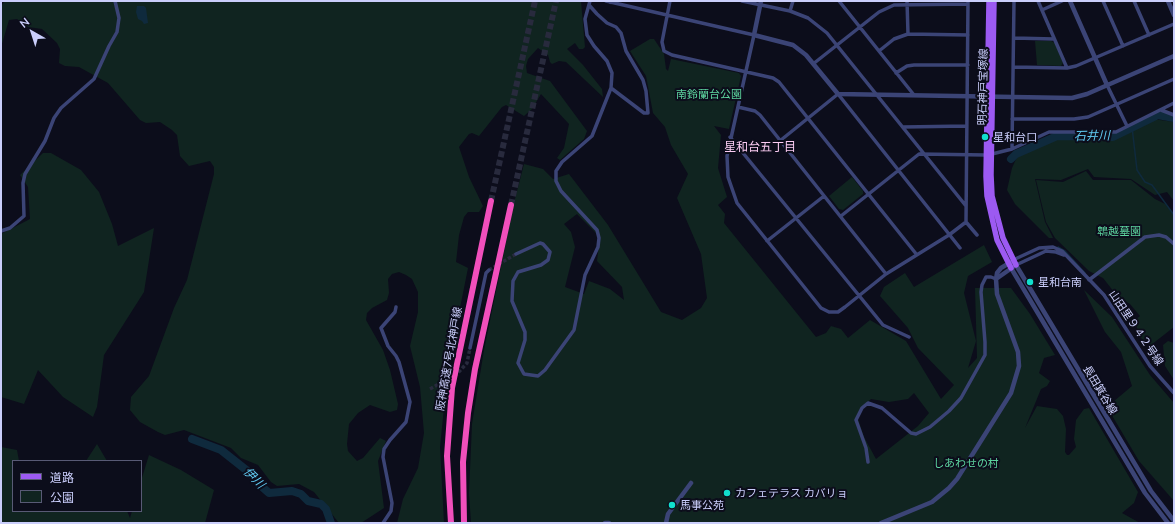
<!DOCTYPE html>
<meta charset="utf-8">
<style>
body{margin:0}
#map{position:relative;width:1175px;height:524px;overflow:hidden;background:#0c0d1b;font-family:Lato,"Noto Sans JP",sans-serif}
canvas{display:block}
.frame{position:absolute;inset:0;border:2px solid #cacefb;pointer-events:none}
.legend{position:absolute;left:12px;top:460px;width:130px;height:52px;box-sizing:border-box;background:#0c0d1b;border:1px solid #585a75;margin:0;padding:5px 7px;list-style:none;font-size:12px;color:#cacefb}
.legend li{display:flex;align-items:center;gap:8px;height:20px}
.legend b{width:20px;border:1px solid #585a75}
.north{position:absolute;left:12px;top:12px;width:40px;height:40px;-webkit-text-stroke:3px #0c0d1b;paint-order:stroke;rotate:321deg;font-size:11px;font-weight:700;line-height:16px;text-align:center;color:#cacefb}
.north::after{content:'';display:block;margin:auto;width:14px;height:18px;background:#cacefb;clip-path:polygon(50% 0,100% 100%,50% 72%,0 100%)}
</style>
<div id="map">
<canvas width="1175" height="524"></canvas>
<div class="frame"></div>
<ul class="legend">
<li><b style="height:5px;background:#9c5af2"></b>道路</li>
<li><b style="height:11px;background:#102420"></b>公園</li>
</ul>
<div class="north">N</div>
</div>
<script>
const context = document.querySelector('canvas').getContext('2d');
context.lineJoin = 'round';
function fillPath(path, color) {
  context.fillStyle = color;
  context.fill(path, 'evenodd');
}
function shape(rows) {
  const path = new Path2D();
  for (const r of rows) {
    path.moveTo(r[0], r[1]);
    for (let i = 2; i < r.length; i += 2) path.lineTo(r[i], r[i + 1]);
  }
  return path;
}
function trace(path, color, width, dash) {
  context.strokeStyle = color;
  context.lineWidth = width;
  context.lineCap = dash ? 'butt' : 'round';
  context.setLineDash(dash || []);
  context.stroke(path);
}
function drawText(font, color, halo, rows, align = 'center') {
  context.font = font + ' Lato,"Noto Sans JP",sans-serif';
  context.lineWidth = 4;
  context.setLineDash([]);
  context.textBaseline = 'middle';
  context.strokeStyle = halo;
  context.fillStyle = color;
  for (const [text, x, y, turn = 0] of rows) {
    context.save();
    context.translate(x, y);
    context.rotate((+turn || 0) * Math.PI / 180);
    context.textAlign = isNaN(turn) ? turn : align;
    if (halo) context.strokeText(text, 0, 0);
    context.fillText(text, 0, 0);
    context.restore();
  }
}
const green = shape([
 [5,1,581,1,585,47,583,49,579,49,575,43,567,49,583,65,602,89,603,97,566,62,559,61,552,64,550,62,548,55,538,48,528,59,526,66,527,73,550,81,587,131,584,139,560,160,557,158,564,148,569,124,541,94,532,109,524,116,506,105,502,107,479,136,472,133,469,134,459,147,469,177,483,206,479,212,468,212,464,217,459,235,456,262,468,268,448,368,440,447,444,523,397,523,403,499,418,468,424,433,420,387,410,346,418,312,418,292,412,279,406,275,399,272,392,274,388,279,389,293,387,300,372,308,367,313,366,320,383,350,390,370,398,404,397,410,390,412,370,405,358,413,349,424,347,444,348,451,357,461,363,458,380,438,386,441,378,461,384,508,361,523,339,523,314,492,299,484,277,486,271,482,258,465,241,458,231,448,184,430,165,435,158,432,140,422,130,410,131,397,149,376,174,308,187,280,214,174,214,167,210,161,189,166,180,156,177,135,172,130,160,122,146,123,140,120,108,83,79,67,65,66,59,63,60,49,57,43,42,29,28,27,17,19,9,20,1,47,1,6],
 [650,39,654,39,664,54,666,69,668,71,671,59,739,73,741,76,729,129,714,126,721,135,718,168,727,197,718,205,725,214,724,223,816,337,826,333,831,326,841,329,848,338,870,320,906,341,941,399,954,385,918,348,908,328,880,296,884,287,905,273,914,287,984,245,992,262,968,276,964,293,976,341,968,368,977,358,975,288,1011,288,1030,314,1055,355,1044,358,1039,373,1050,381,1047,386,1041,389,1025,428,1037,406,1057,409,1063,416,1066,429,1065,452,1067,455,1069,455,1076,447,1074,439,1076,420,1084,409,1089,408,1138,492,1134,503,1122,513,1140,523,471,523,469,493,472,424,484,350,514,203,524,164,543,169,553,179,569,174,608,225,661,312,682,320,701,308,707,298,701,254,677,198,688,174,671,145,665,127,653,113,646,76,630,51],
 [577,214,600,237,597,261,622,287,624,300,610,289,589,281,584,294,565,287,575,247,571,232,564,224],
 [914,393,929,413,918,426,876,459,864,437,858,419,860,409,871,399,889,402,908,399],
 [1035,41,1051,41,1055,43,1063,63,1061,66,1037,65],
 [1153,119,1174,122,1174,201,1167,192,1155,195,1131,179,1094,177,1088,169,1061,180,1035,179,1045,222,1053,238,1049,238,1015,204,1007,190,1012,168,1017,157,1055,137,1113,138],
 [43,153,51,153,81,170,99,192,112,224,118,246,154,228,144,292,104,355,97,407,93,417,63,397,38,370,24,404,1,397,1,234,30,219,28,187,20,175],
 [1086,171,1093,180,1131,180,1155,199,1165,204,1174,215,1174,327,1151,345,1146,343,1139,336,1135,320,1140,316,1130,304,1118,297,1103,278,1089,271,1055,238,1046,222,1036,180,1063,182],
 [852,177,863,191,863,194,843,210,839,209,829,196],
 [1084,290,1112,317,1150,375,1174,403,1174,501,1139,461,1107,407,1132,386,1121,352,1105,332],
 [1168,341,1174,343,1174,380,1165,366,1163,345],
 [97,444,107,461,86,461],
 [1,447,17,450,19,461,13,461,13,511,127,511,130,518,132,511,141,511,141,481,149,455,181,470,214,490,205,523,1,523]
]);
const water = shape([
 [137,6,144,6,146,8,148,23,144,24,142,21,138,19,136,12]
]);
const stream = shape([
 [1132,127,1137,170,1145,182,1152,185,1174,215],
 [1058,247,1065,251,1085,273]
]);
const river = shape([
 [1011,159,1016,154,1057,136,1113,137,1158,115,1174,118],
 [192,439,221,450,250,473,260,485,269,493,292,491,301,494,308,501,321,504,326,509,331,523]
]);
const minorTunnel = shape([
 [489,270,516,254],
 [430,389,457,374,467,363,470,348]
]);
const motorwayTunnel = shape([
 [491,201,535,1],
 [511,205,556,1]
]);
const minor = shape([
 [606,1,754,35,727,156,728,177,737,203,821,308,829,312,838,312,845,307,886,274,949,235,966,222,968,1],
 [670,1,662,42,664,51,672,55,773,78,779,82,917,255],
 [742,1,790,11,808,18,827,33,966,206],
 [839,1,914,95],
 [907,1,908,34],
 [1038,1,1067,68],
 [1103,1,1123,46],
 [1134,1,1149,35],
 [589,5,597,14,607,23,616,27,621,33,626,51,643,80,646,91,648,113,644,113,611,88],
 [1042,10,1062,1],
 [790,11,793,1],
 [1014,38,1054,39],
 [879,51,894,39,908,34,968,35],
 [813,64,879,12,894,5,968,4],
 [1013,67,1067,68,1076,66,1174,24],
 [896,73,907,66,914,65,968,65],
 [1107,85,1127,126],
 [738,107,755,111,760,115,886,274],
 [1161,110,1174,115],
 [1012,119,1074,119,1088,117,1174,79],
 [903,127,967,126],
 [730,137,883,325,909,337],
 [781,140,838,94,960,248],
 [1012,149,1014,1],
 [992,154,1012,149,1049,132,1116,132,1174,103],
 [841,216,919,154,986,155],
 [966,222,977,235],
 [1,231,10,228,24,216,23,183,25,174,45,141,54,118,61,108,94,79,109,46,117,32,119,18,115,1],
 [767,241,824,196],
 [516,254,540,243,543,244,550,252,548,260,541,265,518,272,513,281,512,301,525,332,525,340,518,363,524,374,538,376,545,370,574,330,585,275,598,247,599,238,597,230,561,191,556,181,556,171,562,162,592,136,611,88,612,73,607,61,594,46,587,35,585,19,590,1],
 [1013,260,1039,248,1053,247,1062,251,1104,295,1150,366,1174,393],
 [1016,265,1046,251,1056,252,1064,255],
 [1089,280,1145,237,1159,235,1166,237,1174,244],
 [470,348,486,273,489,270],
 [868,462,866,448,856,420,862,408,868,403,882,408,911,433,916,434,930,427,949,411,961,398,985,355,985,342,981,292,982,285,986,277,991,277,996,279],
 [383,523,391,511,392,503,383,457,384,449,390,440,406,422,410,402,399,362,396,356,388,346,381,328,395,312,396,307]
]);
const tertiary = shape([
 [761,1,754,35,793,45,806,55,838,94,1072,98,1087,94,1174,56],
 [1070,1,1107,85],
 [1168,1,1174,15],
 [611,2,611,1],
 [1011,268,1145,493,1168,523],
 [996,279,1016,265,1151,491,1174,521],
 [605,523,609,523],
 [666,523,668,514,691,483],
 [881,523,932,502,949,488,957,479,1011,393,1019,366,1018,352,997,294,996,279,997,273,1001,268,1011,262]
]);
const primary = shape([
 [989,1,986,176,987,196,997,240,1011,268],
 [994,1,991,175,992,196,1003,238,1016,265]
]);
const motorway = shape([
 [451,523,447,456,452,388,491,201],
 [464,523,463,462,468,413,475,369,511,205]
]);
const markers = [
 [985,137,4,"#11e0cd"],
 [1030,282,4,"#11e0cd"],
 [727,493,4,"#11e0cd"],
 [672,505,4,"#11e0cd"]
];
const streetNames = [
 ["明石神戸宝塚線",983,87,-89],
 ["山田里９４２号線",1136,328,56],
 ["阪神高速7号北神戸線",449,359,-80],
 ["長田箕谷線",1100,390,59]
];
const parkNames = [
 ["南鈴蘭台公園",709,94],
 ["鵯越墓園",1119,231],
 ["しあわせの村",966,463]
];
const poiNames = [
 ["星和台口",993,137],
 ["星和台南",1038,282],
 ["カフェテラス カバリョ",735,493],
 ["馬事公苑",680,505]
];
const waterNames = [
 ["石井川",1092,136,-1],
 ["伊川",254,478,45]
];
const neighbourhoodNames = [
 ["星和台五丁目",760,147]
];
fillPath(green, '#102420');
fillPath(water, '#0f2a3d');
trace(stream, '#0f2a3d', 1.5);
trace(river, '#0f2a3d', 8);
trace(minorTunnel, '#282a3d', 3.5, [3.5, 2]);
trace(motorwayTunnel, '#282a3d', 6, [6, 3]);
trace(minor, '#3b4476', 3.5);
trace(tertiary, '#3b4476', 4.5);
trace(primary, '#9c5af2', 5.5);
trace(motorway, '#f14fbc', 6);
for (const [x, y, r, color] of markers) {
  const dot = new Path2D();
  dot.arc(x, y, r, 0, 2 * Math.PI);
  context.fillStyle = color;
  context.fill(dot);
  trace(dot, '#0c0d1b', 1.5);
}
drawText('11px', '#cacefb', '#0c0d1b', streetNames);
drawText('11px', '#5dd49f', '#0c0d1b', parkNames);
drawText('11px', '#cacefb', '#0c0d1b', poiNames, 'left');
drawText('italic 12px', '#60cbf3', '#0c0d1b', waterNames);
drawText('12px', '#fbccf3', '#0c0d1b', neighbourhoodNames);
</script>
